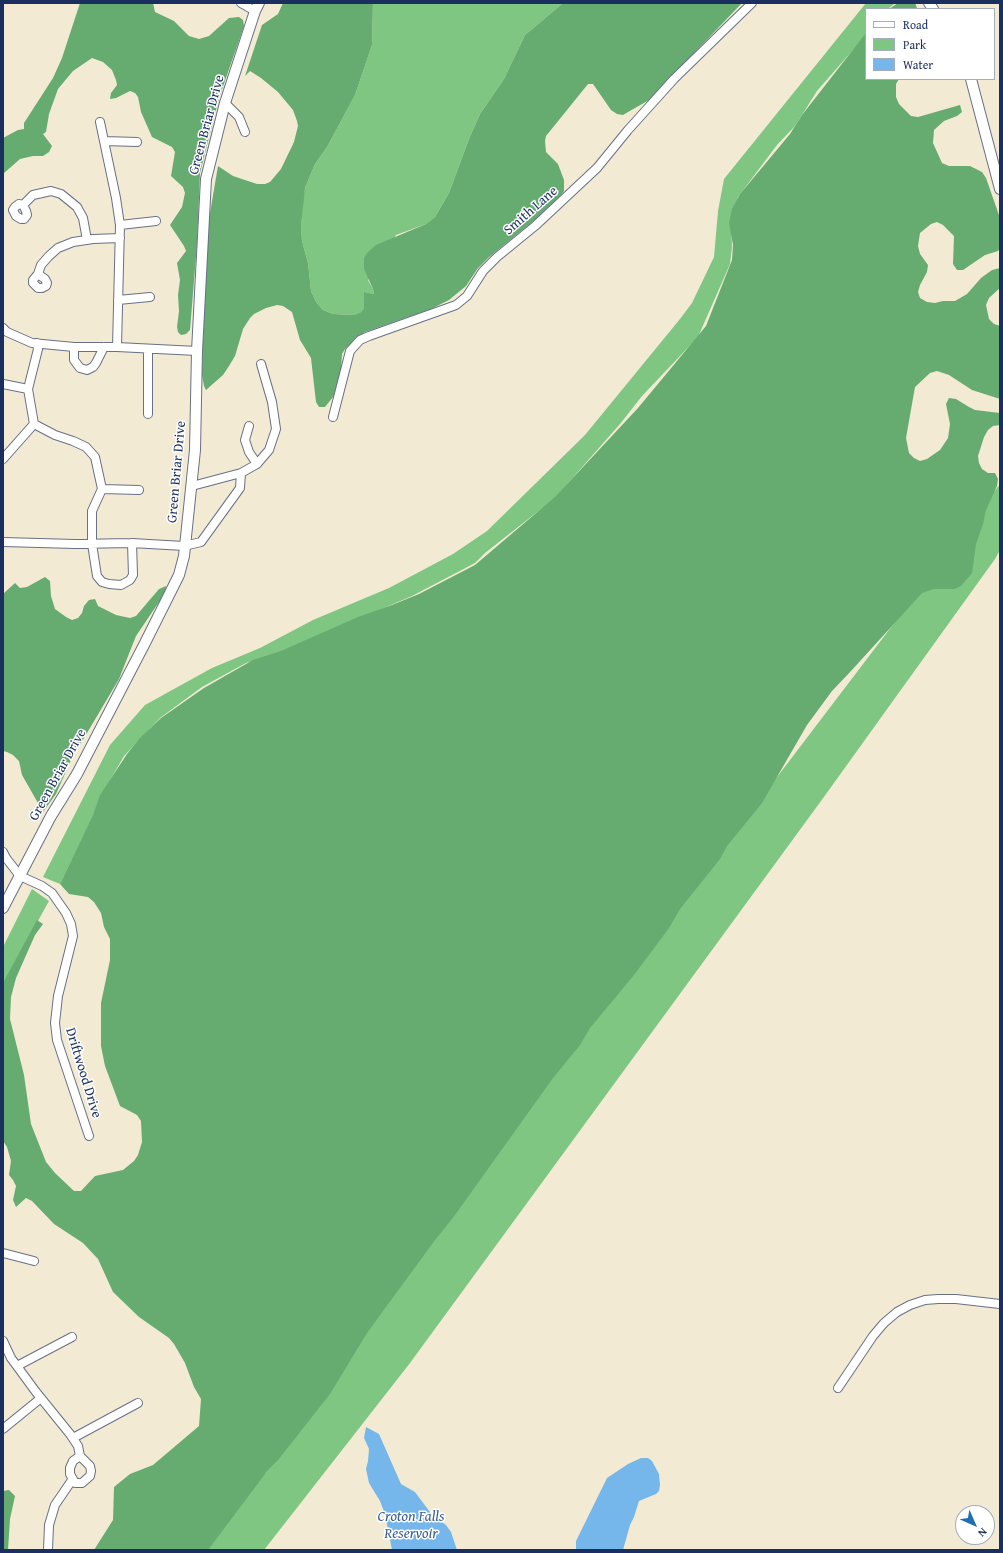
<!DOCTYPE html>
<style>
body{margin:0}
#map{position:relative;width:1003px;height:1553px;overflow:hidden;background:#f3ead4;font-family:"Gentium Book Plus",serif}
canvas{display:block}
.frame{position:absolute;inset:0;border:4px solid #1b2f5e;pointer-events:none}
.legend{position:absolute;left:865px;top:8px;width:130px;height:72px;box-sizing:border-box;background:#fff;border:1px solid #a4acbf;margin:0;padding:5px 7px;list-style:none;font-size:12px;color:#1b2f5e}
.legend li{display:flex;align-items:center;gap:8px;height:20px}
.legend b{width:20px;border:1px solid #a4acbf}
.north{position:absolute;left:955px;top:1505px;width:40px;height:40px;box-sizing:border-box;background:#fff;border:1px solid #a4acbf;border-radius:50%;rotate:135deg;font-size:11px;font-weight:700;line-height:16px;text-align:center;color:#1b2f5e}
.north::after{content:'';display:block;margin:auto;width:14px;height:18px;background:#1f6fb2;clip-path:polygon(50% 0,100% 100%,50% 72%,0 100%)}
</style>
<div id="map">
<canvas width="1003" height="1553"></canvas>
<div class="frame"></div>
<ul class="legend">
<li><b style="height:5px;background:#fff"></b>Road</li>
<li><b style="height:11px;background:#7ec682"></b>Park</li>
<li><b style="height:11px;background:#75b7ea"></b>Water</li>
</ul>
<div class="north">N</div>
</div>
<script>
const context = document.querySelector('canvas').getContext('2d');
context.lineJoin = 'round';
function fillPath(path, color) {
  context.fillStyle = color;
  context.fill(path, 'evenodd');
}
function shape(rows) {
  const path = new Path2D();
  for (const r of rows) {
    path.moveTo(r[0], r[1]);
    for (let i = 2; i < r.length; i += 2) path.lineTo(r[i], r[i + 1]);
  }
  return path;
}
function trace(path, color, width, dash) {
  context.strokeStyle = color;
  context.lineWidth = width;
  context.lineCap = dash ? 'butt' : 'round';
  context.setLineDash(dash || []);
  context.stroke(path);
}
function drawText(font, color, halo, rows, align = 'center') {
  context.font = font + ' "Gentium Book Plus",serif';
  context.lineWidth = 3;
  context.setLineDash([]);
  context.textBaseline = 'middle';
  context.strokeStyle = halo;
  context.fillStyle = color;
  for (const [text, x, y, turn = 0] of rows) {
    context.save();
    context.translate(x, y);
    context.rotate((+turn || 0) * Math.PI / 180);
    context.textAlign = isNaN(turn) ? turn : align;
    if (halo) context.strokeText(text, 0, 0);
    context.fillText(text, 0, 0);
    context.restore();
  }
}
const green = shape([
 [373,3,563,3,525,35,504,79,480,114,469,139,449,193,435,217,426,224,396,235,368,280,373,289,374,294,364,292,364,308,361,312,356,315,333,314,323,310,316,302,311,291,308,263,302,241,301,226,303,200,305,188,315,164,327,147,355,95,372,45],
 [866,3,899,3,894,4,888,9,866,9,866,35,817,91,795,126,777,145,738,197,731,222,732,247,730,264,698,337,642,396,620,424,555,498,485,553,475,563,412,596,274,655,246,663,202,687,160,718,124,756,102,794,93,816,60,884,43,877,110,745,145,705,212,668,260,648,313,620,389,588,453,554,487,531,585,435,680,319,692,303,714,257,718,211,724,179],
 [1000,484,1000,550,995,559,821,801,410,1363,264,1550,189,1550],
 [32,889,49,901,3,984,3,947]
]);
const forest = shape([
 [80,3,153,3,155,12,174,21,189,36,199,39,209,36,229,18,239,17,243,20,244,26,219,98,200,173,197,244,190,330,186,334,181,335,178,332,177,327,179,311,178,295,180,280,177,263,186,251,184,246,170,225,182,207,185,193,183,187,171,176,175,152,172,147,152,137,141,112,138,97,135,93,130,91,116,98,110,99,111,93,117,85,116,80,112,70,103,62,92,58,73,71,58,89,49,114,46,132,43,134,52,146,49,152,43,156,33,156,20,159,3,174,3,138,18,130,24,129,24,123,53,78,62,58],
 [283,3,373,3,372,45,355,95,327,147,315,164,305,188,301,226,302,241,308,263,311,291,316,302,323,310,333,314,355,315,361,312,364,308,364,292,374,294,373,289,364,269,364,258,367,253,376,245,426,224,435,217,449,193,469,139,480,114,504,79,525,35,563,3,742,3,649,100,628,112,623,115,617,114,611,110,593,84,588,84,546,136,545,141,546,152,558,164,564,180,564,191,561,195,536,219,489,257,478,268,466,286,449,300,431,309,365,332,345,349,342,354,340,385,337,392,325,407,319,407,316,402,311,358,300,340,292,312,283,306,277,305,266,308,254,314,250,318,243,329,235,356,229,366,223,375,206,390,204,386,202,375,204,308,209,219,218,166,233,176,257,184,265,184,270,182,281,169,294,142,298,126,297,121,293,110,278,92,261,78,250,71,245,76,262,25,278,14],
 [898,3,915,3,917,8,889,9],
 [866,33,866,79,899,79,896,84,896,97,899,104,911,116,918,117,960,105,962,112,957,116,944,121,934,130,933,143,942,163,949,166,970,166,982,172,986,178,1000,218,1000,248,998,251,985,255,963,270,957,270,953,264,954,236,943,225,937,222,931,224,920,233,918,246,920,254,928,265,927,272,920,285,918,292,920,298,927,302,935,303,943,301,955,301,967,294,981,278,992,270,1000,268,1000,288,989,298,986,305,989,319,994,324,1000,326,1000,399,972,390,949,375,937,371,930,373,915,387,906,438,909,453,914,458,920,461,927,459,940,450,948,438,950,424,946,404,949,398,956,399,969,407,975,410,1000,413,1000,425,993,426,988,430,984,437,978,456,979,463,982,469,988,473,995,473,998,479,997,486,986,510,983,524,976,544,972,573,961,586,954,589,934,589,922,593,851,671,832,691,807,725,762,803,727,846,720,859,680,909,669,928,634,975,590,1028,580,1045,553,1078,455,1215,435,1240,367,1333,330,1394,278,1460,265,1473,265,1474,208,1550,94,1550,113,1520,114,1487,130,1474,153,1465,199,1426,201,1399,194,1387,185,1363,174,1344,169,1338,139,1317,113,1292,98,1259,83,1243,54,1224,32,1201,26,1198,16,1207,13,1200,16,1186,13,1180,9,1175,11,1161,7,1147,3,1141,3,983,37,920,43,924,35,935,16,978,11,997,10,1019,24,1075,31,1124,46,1162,55,1173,74,1191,81,1191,95,1176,123,1170,134,1161,138,1155,142,1142,141,1121,137,1115,120,1106,105,1066,101,1046,101,1003,110,960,110,939,104,927,101,913,94,902,88,897,69,894,60,884,93,815,100,795,127,754,140,738,161,718,204,688,253,660,281,651,358,617,392,605,419,594,475,565,555,497,638,408,706,326,732,260,733,245,729,223,732,209,740,194,790,134,802,115],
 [45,577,50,581,51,596,55,609,66,617,72,620,78,618,82,613,84,606,89,600,95,599,98,606,116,615,130,618,136,616,159,589,166,586,165,593,136,636,119,679,71,760,56,794,43,812,38,816,36,809,38,803,22,775,19,761,13,755,7,752,3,751,3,594,15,583,20,588,27,587],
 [9,1490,15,1496,10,1519,8,1550,3,1550,3,1491]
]);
const water = shape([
 [366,1427,379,1434,401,1484,415,1492,433,1516,446,1525,451,1532,457,1550,392,1550,385,1514,380,1501,369,1483,366,1469,368,1461,369,1449,364,1438],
 [641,1458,648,1458,652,1461,659,1474,660,1485,659,1491,656,1494,639,1501,634,1517,630,1525,623,1550,576,1550,576,1541,607,1478,628,1464]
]);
const minor = shape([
 [241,3,255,11],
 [225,103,239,117,245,132],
 [100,122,116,198,120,225,117,347],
 [104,141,137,142],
 [19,204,23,205,26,211,27,215,24,219,21,219,16,216,13,210,15,207,19,204],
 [23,205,33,195,51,191,61,194,77,207,83,218,87,240],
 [120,225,156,221],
 [38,274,41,265,49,256,58,248,73,242,93,239,120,238],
 [38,274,45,279,47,283,46,286,42,288,38,288,33,283,33,280,38,274],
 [118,300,150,297],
 [3,328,7,332,32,343,74,347,117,347,197,351],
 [74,347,74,360,80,368,87,370,93,367,96,363,104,347],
 [148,349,148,414],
 [3,384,28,389],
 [333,417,350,351,360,340,369,336,456,305,467,296,483,271,497,257,535,226,597,168,628,130,674,79,752,3],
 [34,424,55,435,73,441,86,447,95,457,102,489,92,511,92,544,97,576,102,582,109,584,121,585,130,580,133,575,132,543],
 [249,426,245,440,249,452,257,464],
 [3,459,34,424,28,389,38,349,37,343],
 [192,486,241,473,257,464,269,450,276,429,272,402,261,364],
 [102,489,139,490],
 [3,542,75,544,132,543,184,546,201,542,240,488,241,473],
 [3,852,6,858,20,876,42,886,52,893,66,913,71,924,73,936,58,996,55,1023,57,1040,89,1136],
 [3,1253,34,1261],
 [3,1341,11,1358,36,1392,70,1434,78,1446,80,1456,90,1466,91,1471,90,1476,82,1483,75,1483,70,1474,70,1468,73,1461,80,1456],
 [17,1366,72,1337],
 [838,1388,873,1336,884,1323,897,1312,910,1305,925,1300,938,1299,956,1299,1000,1304],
 [3,1429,41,1398],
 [73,1438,138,1403],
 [48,1550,49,1525,55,1505,72,1480]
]);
const tertiary = shape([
 [929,3,933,9],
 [971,79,1000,189],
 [3,908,51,816,77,774,145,643,179,575,184,556,195,450,197,351,206,179,225,103,255,11,259,3]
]);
const streetNames = [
 ["Green Briar Drive",207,125,-75],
 ["Smith Lane",531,211,-41],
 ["Green Briar Drive",177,472,-85],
 ["Green Briar Drive",58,775,-61],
 ["Driftwood Drive",83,1073,73]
];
const waterNames = [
 ["Croton Falls",411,1517],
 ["Reservoir",411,1534]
];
fillPath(green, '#7ec682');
fillPath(forest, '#66ab70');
fillPath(water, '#75b7ea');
trace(minor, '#677087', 10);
trace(tertiary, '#677087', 12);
trace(minor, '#fff', 8);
trace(tertiary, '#fff', 10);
drawText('14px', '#1b2f5e', '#fff', streetNames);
drawText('italic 15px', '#3a5f8f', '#fff', waterNames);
</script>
